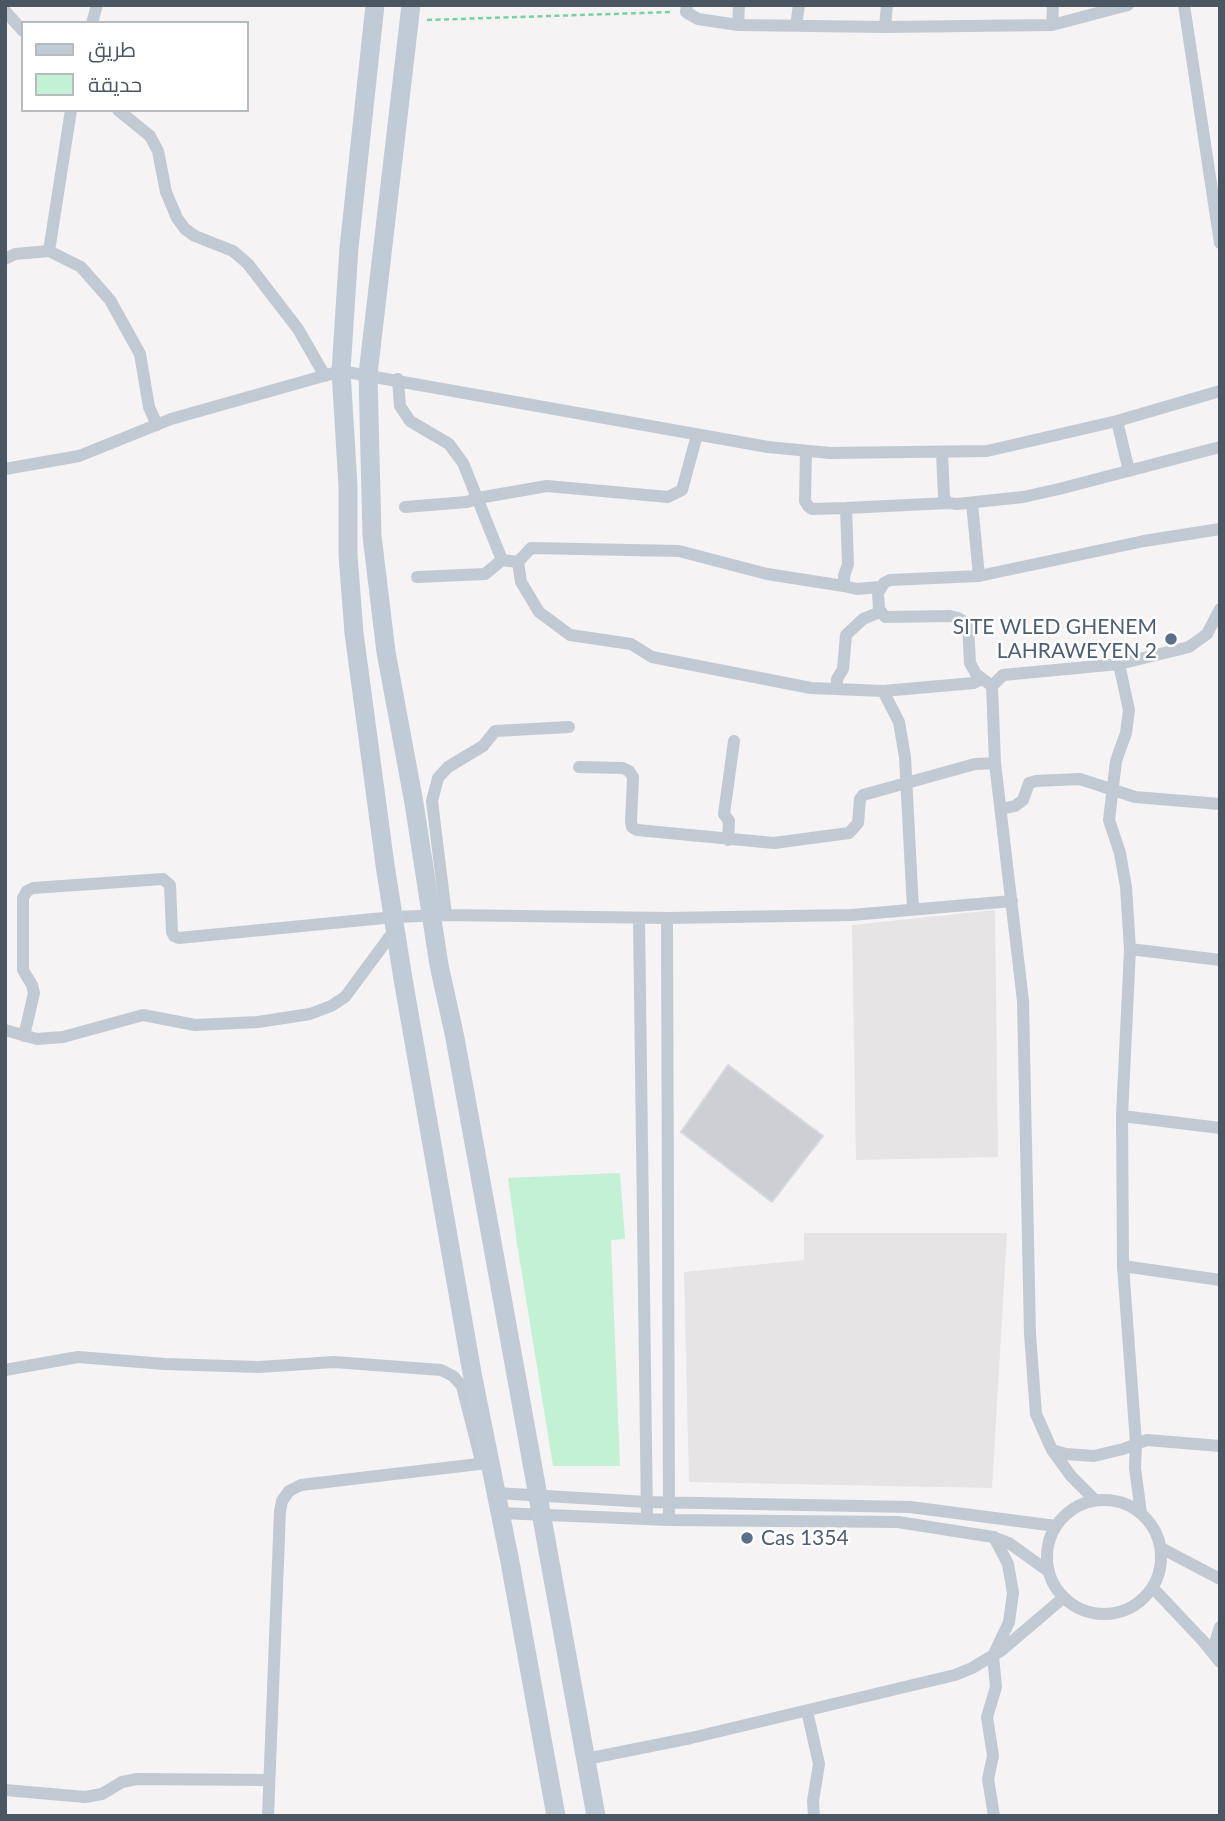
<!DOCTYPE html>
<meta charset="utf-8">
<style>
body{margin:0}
#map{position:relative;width:1225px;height:1821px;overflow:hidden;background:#f5f3f3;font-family:Lato,Cairo,sans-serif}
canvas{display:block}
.frame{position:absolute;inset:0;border:7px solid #4a5661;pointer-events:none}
.legend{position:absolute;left:21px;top:21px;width:228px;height:91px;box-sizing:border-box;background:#fff;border:2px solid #b7bbc0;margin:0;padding:9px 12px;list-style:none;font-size:21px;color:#4a5661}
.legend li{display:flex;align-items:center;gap:14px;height:35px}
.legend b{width:35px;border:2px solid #b7bbc0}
</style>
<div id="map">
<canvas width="1225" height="1821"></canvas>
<div class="frame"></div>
<ul class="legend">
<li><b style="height:9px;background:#c1cbd6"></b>طريق</li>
<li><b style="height:19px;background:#c3f1d5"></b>حديقة</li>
</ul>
</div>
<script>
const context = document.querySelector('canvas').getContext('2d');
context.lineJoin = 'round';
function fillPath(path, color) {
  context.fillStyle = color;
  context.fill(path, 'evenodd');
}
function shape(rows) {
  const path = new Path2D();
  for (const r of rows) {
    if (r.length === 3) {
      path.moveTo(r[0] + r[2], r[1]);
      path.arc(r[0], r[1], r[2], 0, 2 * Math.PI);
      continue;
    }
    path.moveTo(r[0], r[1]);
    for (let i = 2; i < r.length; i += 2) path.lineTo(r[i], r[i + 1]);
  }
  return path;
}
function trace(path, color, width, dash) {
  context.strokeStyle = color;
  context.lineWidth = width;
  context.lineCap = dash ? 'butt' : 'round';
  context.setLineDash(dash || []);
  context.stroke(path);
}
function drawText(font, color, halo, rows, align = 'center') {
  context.font = font + ' Lato,sans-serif';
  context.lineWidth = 5;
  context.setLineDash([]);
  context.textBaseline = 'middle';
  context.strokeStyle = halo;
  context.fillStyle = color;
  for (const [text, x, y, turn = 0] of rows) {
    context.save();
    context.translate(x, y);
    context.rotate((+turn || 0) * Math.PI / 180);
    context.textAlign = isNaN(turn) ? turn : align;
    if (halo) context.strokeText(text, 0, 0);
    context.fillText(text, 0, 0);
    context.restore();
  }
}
const education = shape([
 [995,910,998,1157,856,1160,852,925],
 [804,1233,1007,1233,992,1488,689,1482,684,1272,804,1260]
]);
const green = shape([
 [620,1173,625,1239,611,1240,620,1466,553,1466,517,1243,508,1178]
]);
const building = shape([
 [728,1065,823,1136,772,1202,681,1132,728,1065]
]);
const path = shape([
 [427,20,672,12]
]);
const street = shape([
 [687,5,686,12,698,19,738,25,885,27,1052,25,1128,5],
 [1184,5,1220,243],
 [5,11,23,31],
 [92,23,97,5],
 [738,25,739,5],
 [1052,25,1053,5],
 [796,26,799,5],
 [885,27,887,5],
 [118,110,150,136,158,151,166,192,177,218,185,229,195,236,233,251,248,264,298,329,325,376],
 [49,251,71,110],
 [5,259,15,254,49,251,81,267,110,300,140,354,149,407,157,425],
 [398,379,400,406,410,421,449,444,463,463,502,560],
 [1117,421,1129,471],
 [806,451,805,501,808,506,812,509,846,508],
 [942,453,944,497,948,503,957,504,1023,497,1059,489,1220,447],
 [5,469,79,456,171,419,341,371,768,447,830,453,987,451,1117,421,1220,391],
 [972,503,979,576],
 [405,507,467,502,478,498,547,486,668,497,682,490,697,435],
 [518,562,521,582,539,612,570,635,631,644,652,657,811,688,883,691,974,683,982,679],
 [417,577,485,574,502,560,518,562,531,548,679,551,767,574,844,586],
 [880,587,857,589,844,586,844,576,848,564,846,508,948,503],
 [1119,664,1129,710,1126,733,1116,761,1109,820,1120,853,1126,887,1130,949,1122,1116,1123,1266,1136,1443,1135,1468,1141,1513],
 [992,686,976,674,970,663,968,624,958,618,950,616,885,617,879,609,878,593,884,583,890,580,979,576,1144,541,1220,529],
 [837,688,837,679,843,669,846,635,863,619,880,612],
 [883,691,899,722,905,757,913,909],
 [579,767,623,768,629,771,633,777,631,822,632,827,637,830,774,843,849,833,858,823,860,799,863,795,975,764,995,763],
 [1001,809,1015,806,1023,800,1029,783,1036,781,1080,779,1135,797,1220,804],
 [728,840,729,821,724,814,734,741],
 [446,915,432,801,438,778,448,767,483,746,495,731,569,727],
 [639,918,647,1519],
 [667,918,669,1520],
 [1130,949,1220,960],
 [5,1030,37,1039,63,1037,143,1015,195,1025,258,1022,310,1014,331,1006,345,997,396,928],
 [24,1036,34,993,32,985,23,970,23,898,27,891,33,888,163,879,170,885,172,932,174,936,179,938,394,917,446,915,667,918,852,915,1012,901],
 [1122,1116,1220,1128],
 [1123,1266,1220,1280],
 [5,1370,78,1357,165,1364,259,1367,334,1362,441,1370,453,1376,462,1386,481,1461],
 [1052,1450,1066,1454,1094,1456,1123,1449,1147,1440,1220,1446],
 [496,1493,647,1502,910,1507,1056,1526],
 [1104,1557,57],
 [1095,1500,1071,1476,1052,1450,1036,1414,1030,1334,1023,1001,995,763,992,686,1003,675,1119,664,1189,647,1207,634,1220,609],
 [500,1513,669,1520,898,1522,993,1537,1009,1543,1048,1571],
 [994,1537,1008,1564,1013,1593,1009,1622,993,1656,996,1687,987,1717,993,1756,988,1779,994,1816],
 [1161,1548,1220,1579],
 [1153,1588,1203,1641,1220,1662],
 [1212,1652,1220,1627],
 [807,1711,819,1764,813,1801,814,1816],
 [586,1759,691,1738,955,1675,972,1668,1002,1650,1063,1598],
 [5,1790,85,1797,102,1794,122,1782,137,1779,269,1780],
 [268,1816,280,1511,282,1501,289,1491,301,1485,487,1463]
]);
const secondary = shape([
 [375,5,349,248,341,371,348,486,348,555,354,633,385,865,403,979,472,1373,510,1562,556,1816],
 [411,5,368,374,372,536,386,652,414,803,439,965,455,1038,596,1816]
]);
const markers = [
 [1171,639,7,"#5c6f8a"],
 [747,1538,7,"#5c6f8a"]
];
const serviceNames = [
 ["SITE WLED GHENEM",1157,627],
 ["LAHRAWEYEN 2",1157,651],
 ["Cas 1354",761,1538,"left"]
];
fillPath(education, '#e6e4e5');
fillPath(green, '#c3f1d5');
fillPath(building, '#cdcfd5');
trace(building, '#d7d9de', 2);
trace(path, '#7ad0a6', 2.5, [5, 3.5]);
trace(street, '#c1cad2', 12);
trace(secondary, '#c1cbd6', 19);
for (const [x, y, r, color] of markers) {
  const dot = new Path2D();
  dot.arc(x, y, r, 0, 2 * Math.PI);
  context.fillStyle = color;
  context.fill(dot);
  trace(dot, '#fff', 2.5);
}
drawText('21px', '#4e5e75', '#fff', serviceNames, 'right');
</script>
